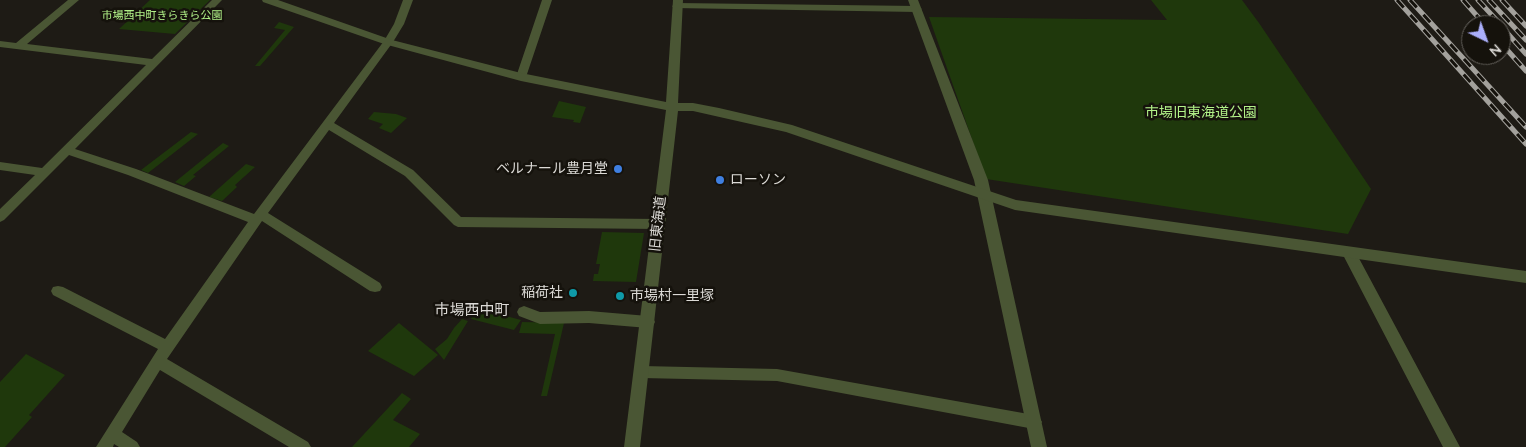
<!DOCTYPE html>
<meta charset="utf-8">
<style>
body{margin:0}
#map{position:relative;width:1526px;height:447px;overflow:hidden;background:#1e1b15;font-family:Quicksand,sans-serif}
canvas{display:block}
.north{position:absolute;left:1461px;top:15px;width:50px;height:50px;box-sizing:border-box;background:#15120c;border:1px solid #65625d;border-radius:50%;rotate:138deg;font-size:14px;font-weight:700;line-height:20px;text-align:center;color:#dcdad6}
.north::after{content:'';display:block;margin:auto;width:18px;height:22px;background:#abaffb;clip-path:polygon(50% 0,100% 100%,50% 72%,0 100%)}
</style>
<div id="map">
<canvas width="1526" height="447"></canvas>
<div class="north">N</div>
</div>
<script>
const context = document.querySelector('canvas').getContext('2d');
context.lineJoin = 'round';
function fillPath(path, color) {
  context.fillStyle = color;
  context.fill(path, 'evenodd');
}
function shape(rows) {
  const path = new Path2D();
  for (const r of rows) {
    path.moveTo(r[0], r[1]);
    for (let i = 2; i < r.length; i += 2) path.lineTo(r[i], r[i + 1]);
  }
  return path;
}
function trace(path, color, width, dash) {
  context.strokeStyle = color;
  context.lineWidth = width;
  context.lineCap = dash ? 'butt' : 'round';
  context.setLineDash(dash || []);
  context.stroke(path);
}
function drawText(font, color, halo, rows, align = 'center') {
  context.font = font + ' Quicksand,"Noto Sans JP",sans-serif';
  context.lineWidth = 5;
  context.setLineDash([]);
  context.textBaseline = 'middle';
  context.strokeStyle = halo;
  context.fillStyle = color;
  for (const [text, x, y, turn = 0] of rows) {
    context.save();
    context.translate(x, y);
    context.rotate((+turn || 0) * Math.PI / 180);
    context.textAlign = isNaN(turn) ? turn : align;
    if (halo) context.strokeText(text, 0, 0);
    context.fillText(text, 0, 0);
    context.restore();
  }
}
const green = shape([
 [150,0,210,0,175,34,119,29],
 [1151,0,1242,0,1259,23,1371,189,1348,234,986,179,929,17,1167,20],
 [279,22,294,27,260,66,255,66,285,30,274,28],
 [559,101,586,107,580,123,573,122,574,120,552,117],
 [374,112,396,114,407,118,391,133,379,128,383,124,368,119],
 [191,132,198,134,148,173,141,170],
 [223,143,229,146,193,175,196,176,184,186,175,182],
 [246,164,255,167,235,185,237,187,222,201,209,197],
 [602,232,644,233,636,282,593,281,594,274,598,274,600,264,596,264],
 [474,312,491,312,521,320,514,330,471,319],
 [462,319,468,321,444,360,435,349,447,339,454,328],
 [522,322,564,323,547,396,541,396,555,334,519,333],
 [399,323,438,355,414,376,368,351],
 [26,354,65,375,29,415,32,417,5,447,0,447,0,382],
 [402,393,411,399,393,420,420,434,409,447,352,447]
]);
const service = shape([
 [68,0,79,0,27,44,152,59,212,0,222,0,75,149,136,169,254,214,384,41,394,24,403,0,413,0,404,24,393,42,334,123,413,170,461,217,658,219,662,221,664,224,662,227,658,229,458,227,454,225,405,176,329,130,268,213,380,283,382,287,380,291,375,292,370,291,262,221,167,359,308,442,311,447,289,447,160,370,122,432,137,442,140,447,119,447,114,444,113,447,96,447,158,349,53,295,51,291,53,287,58,286,63,287,165,339,248,222,128,175,69,155,4,220,0,222,0,209,35,175,0,170,0,162,42,168,146,65,0,47,0,41,16,43,68,0],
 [542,0,552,0,526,77,521,80,517,79,516,77,542,0],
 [677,3,917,6,922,9,917,12,674,8,672,6,677,3],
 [524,306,540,312,589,311,648,316,653,318,655,322,653,326,648,328,589,323,540,324,519,316,517,312,519,308,524,306],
 [642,366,777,369,1034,415,1039,417,1042,422,1039,427,1034,429,777,381,642,378,637,376,635,372,637,368,642,366]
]);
const minor = shape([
 [908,0,918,0,988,180,1047,447,1031,447,974,180,908,0],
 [1349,247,1354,249,1460,447,1443,447,1342,253,1344,249,1349,247]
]);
const tertiary = shape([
 [262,0,278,0,392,40,521,73,666,102,673,0,683,0,678,103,693,103,719,108,792,125,1016,200,1526,271,1526,283,1015,210,786,132,693,111,678,111,640,447,624,447,666,110,521,81,384,44,263,2,262,0]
]);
const rail = shape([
 [1397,0,1526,144],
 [1410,0,1526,127],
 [1463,0,1485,25],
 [1478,0,1501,25],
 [1489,0,1526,40],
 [1502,0,1526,26],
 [1501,26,1526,54],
 [1501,43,1526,71]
]);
const markers = [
 [618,169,5,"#3f7fe0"],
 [720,180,5,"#3f7fe0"],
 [573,293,5,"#0f9aa8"],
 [620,296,5,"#0f9aa8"]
];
const farParknames = [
 ["市場西中町きらきら公園",162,16]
];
const parkNames = [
 ["市場旧東海道公園",1201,113]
];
const poiNames = [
 ["ベルナール豊月堂",608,169],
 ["ローソン",730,180,"left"],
 ["稲荷社",563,293],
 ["市場村一里塚",630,296,"left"]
];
const streetNames = [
 ["旧東海道",658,224,-84]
];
const neighbourhoodNames = [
 ["市場西中町",472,310]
];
fillPath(green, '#1f380c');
fillPath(service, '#4a5634');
fillPath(minor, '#4a5634');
fillPath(tertiary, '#4a5634');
trace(rail, '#a3a19c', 5);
trace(rail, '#15120c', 3, [10]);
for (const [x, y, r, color] of markers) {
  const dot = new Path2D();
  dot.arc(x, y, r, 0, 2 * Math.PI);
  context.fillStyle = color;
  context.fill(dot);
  trace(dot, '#15120c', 2);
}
drawText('11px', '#b1f188', '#15120c', farParknames);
drawText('14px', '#b1f188', '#15120c', parkNames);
drawText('14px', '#dcdad6', '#15120c', poiNames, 'right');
drawText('14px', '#dcdad6', '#15120c', streetNames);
drawText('15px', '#dcdad6', '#15120c', neighbourhoodNames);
</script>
